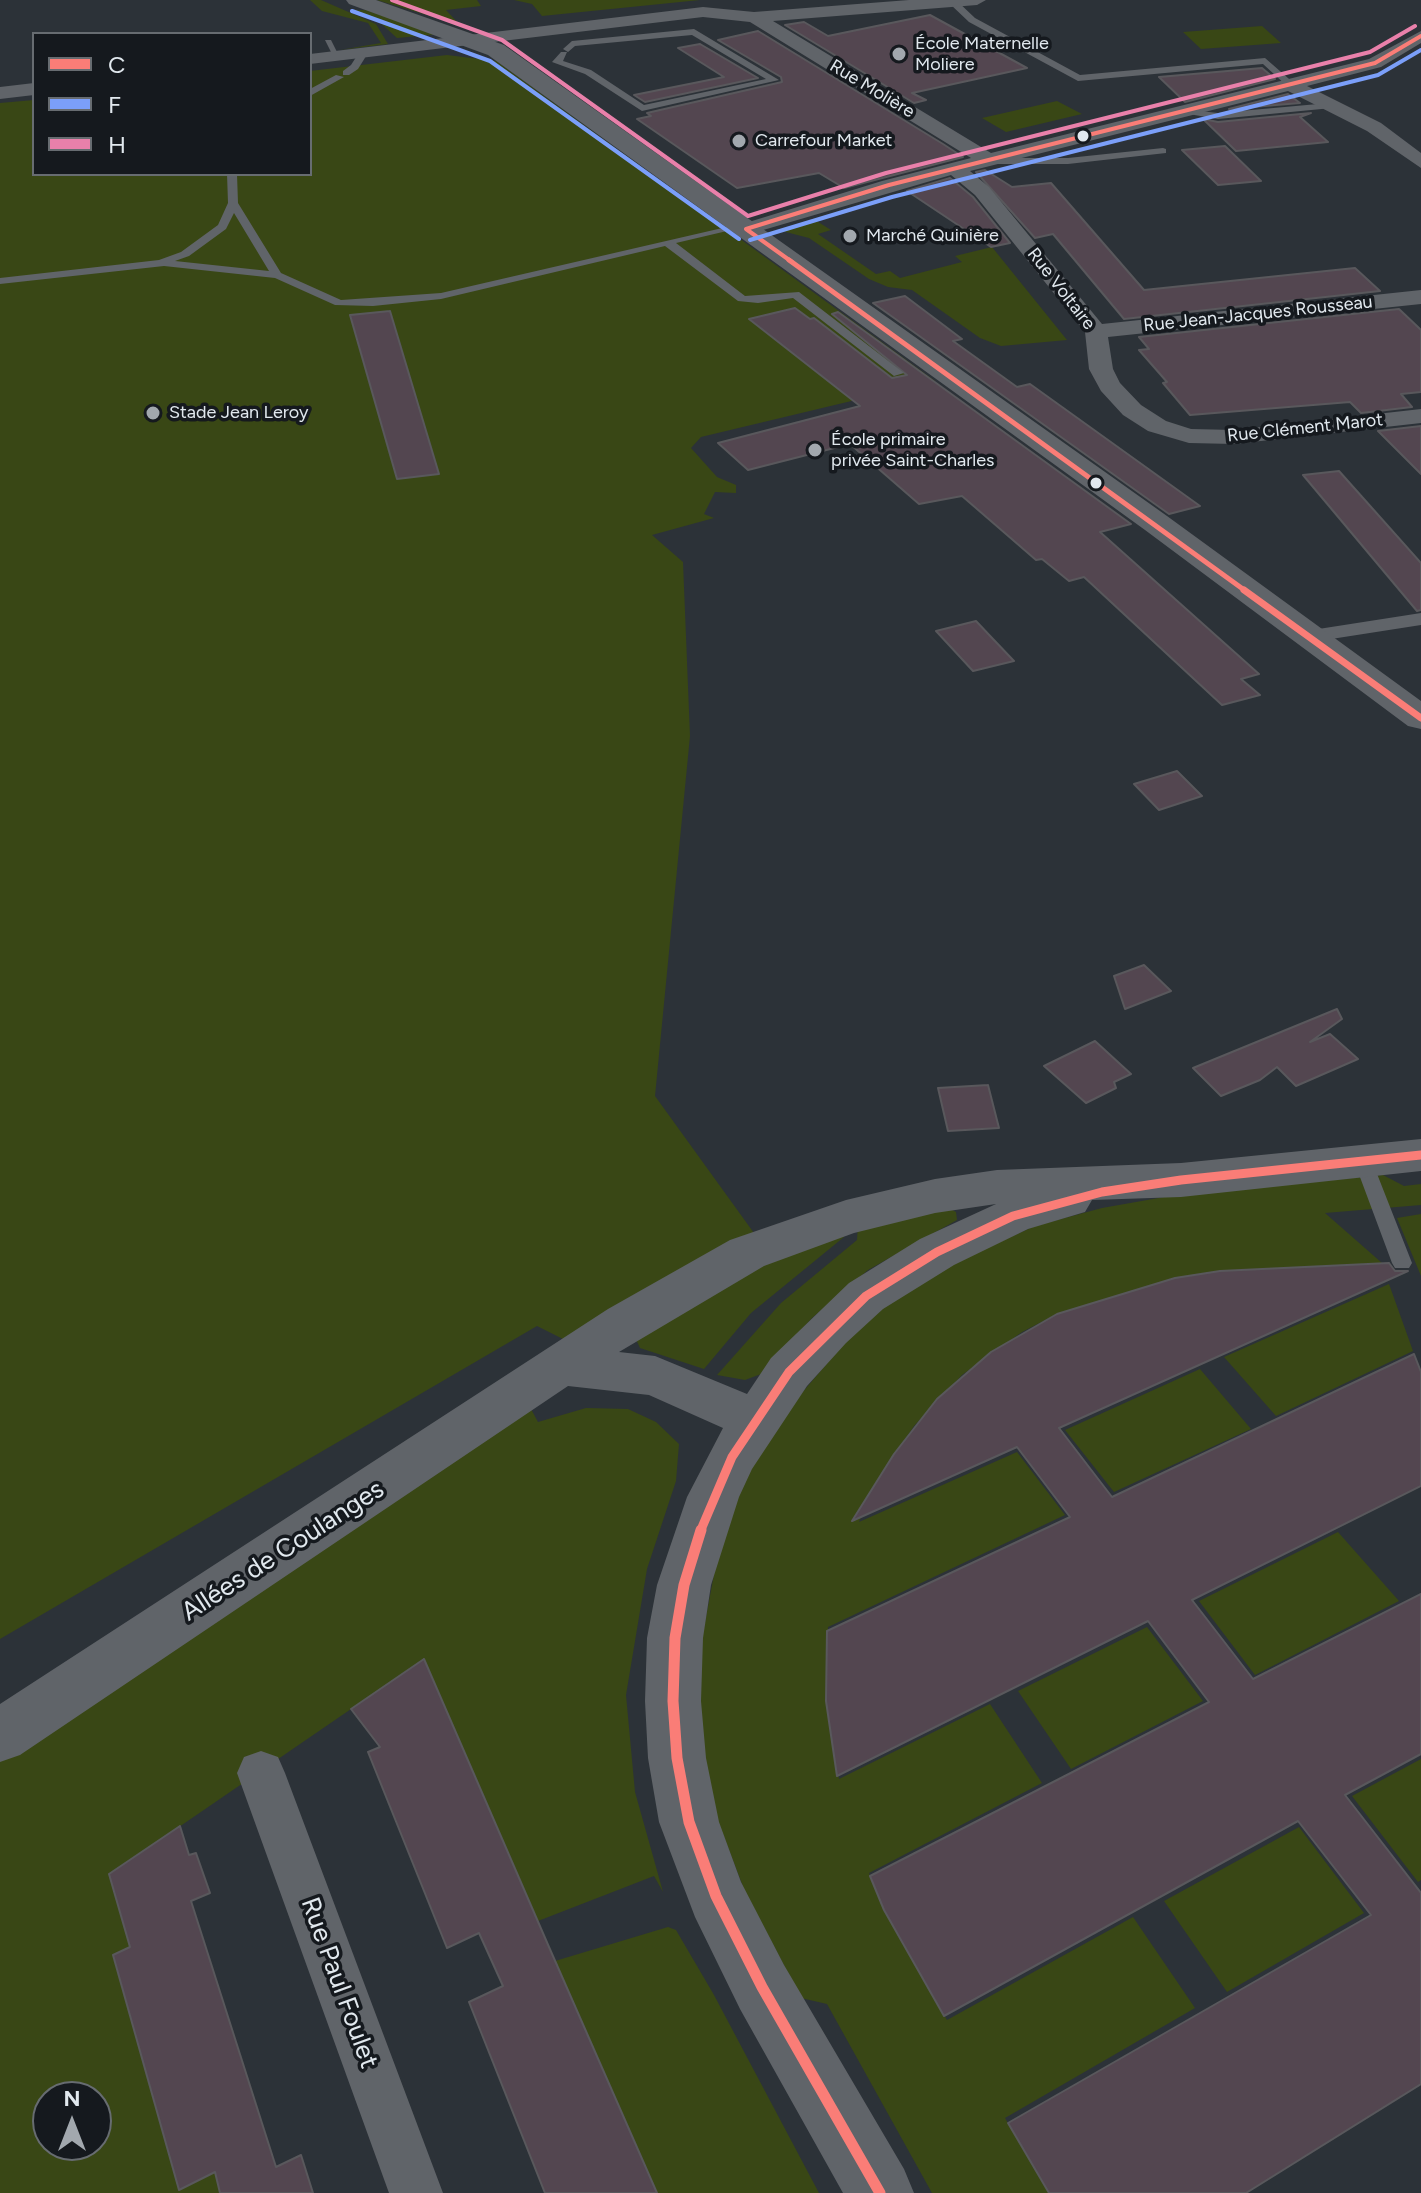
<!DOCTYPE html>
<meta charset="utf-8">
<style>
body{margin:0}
#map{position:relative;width:1421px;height:2193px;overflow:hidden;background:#2c3238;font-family:Figtree,sans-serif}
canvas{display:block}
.legend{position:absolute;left:32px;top:32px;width:280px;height:144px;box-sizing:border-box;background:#15191e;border:2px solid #676c71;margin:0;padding:10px 14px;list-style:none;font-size:24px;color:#e1e8ee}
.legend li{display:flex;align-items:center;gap:16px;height:40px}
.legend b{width:40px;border:2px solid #676c71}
.north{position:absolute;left:32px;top:2081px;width:80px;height:80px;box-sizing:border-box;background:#15191e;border:2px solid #676c71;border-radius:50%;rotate:0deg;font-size:22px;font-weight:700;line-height:32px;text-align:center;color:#e1e8ee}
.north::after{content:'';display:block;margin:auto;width:28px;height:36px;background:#a2a8ae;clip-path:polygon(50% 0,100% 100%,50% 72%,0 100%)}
</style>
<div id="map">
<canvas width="1421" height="2193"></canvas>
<ul class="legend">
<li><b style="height:10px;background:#fa7d77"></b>C</li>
<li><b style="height:10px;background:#7b9ff9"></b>F</li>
<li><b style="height:10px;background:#e980aa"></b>H</li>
</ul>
<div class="north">N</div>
</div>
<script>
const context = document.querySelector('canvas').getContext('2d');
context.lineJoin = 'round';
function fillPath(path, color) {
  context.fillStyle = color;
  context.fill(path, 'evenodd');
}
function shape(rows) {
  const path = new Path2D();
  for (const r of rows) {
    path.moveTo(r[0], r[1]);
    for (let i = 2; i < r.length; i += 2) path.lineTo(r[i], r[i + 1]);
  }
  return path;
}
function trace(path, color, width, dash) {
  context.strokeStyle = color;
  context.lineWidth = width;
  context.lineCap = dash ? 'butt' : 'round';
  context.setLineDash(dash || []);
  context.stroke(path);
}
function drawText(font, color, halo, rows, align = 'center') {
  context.font = font + ' Figtree,sans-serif';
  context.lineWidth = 7;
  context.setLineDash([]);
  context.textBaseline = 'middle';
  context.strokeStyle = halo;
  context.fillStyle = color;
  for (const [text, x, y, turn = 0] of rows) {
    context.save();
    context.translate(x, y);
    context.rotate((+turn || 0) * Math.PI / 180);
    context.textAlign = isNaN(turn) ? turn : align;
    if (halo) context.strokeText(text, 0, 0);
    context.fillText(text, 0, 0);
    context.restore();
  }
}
const green = shape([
 [310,0,321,0,376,24,388,44,340,50,381,43,368,23,322,11],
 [377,0,477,0,481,6,446,10,460,25],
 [514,0,700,0,542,16,532,4],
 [351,10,365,10,440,34,397,38,376,19],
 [1262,26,1281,43,1201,49,1183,32],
 [447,55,496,61,935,381,701,437,691,448,717,477,736,485,736,493,715,492,704,514,714,518,652,535,683,562,690,736,655,1096,759,1240,577,1346,537,1326,0,1639,0,103,34,100,34,174,310,174,310,71],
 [1057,101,1082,114,1006,132,982,118],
 [815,220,831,230,818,234,876,274,890,271,900,278,962,262,955,256,992,247,1067,340,1001,346,980,338,912,290,888,287,869,279,809,238,782,231],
 [1383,1175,1404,1186,1421,1184,1421,1205,1325,1213,1382,1263,1220,1271,1175,1278,1057,1314,1022,1332,962,1375,914,1426,874,1486,859,1522,1017,1452,1065,1515,828,1627,826,1701,839,1779,990,1704,1042,1783,869,1873,884,1910,947,2020,1133,1917,1195,2008,1005,2118,1049,2193,932,2193,827,2004,801,1998,744,1889,711,1803,699,1730,698,1660,718,1553,743,1483,773,1427,846,1341,890,1302,950,1264,1035,1226,1102,1208,1170,1196],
 [943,1205,956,1212,957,1220,868,1270,812,1318,761,1374,745,1380,717,1375,781,1303,857,1240,858,1225],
 [1421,1214,1421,1276,1397,1218],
 [844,1228,844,1237,751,1313,704,1369,640,1348,635,1337,770,1254],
 [1389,1284,1413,1351,1276,1416,1224,1357],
 [1200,1369,1251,1429,1114,1492,1065,1430],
 [586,1408,628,1409,656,1422,679,1444,676,1481,647,1569,626,1695,635,1792,663,1892,654,1876,538,1921,424,1659,109,1875,146,1940,113,1956,179,2189,215,2172,220,2193,0,2193,0,1757,531,1409,538,1422],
 [48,2097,96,2097,96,2145,48,2145],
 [1338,1532,1399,1601,1255,1675,1199,1601],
 [1147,1627,1203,1701,1071,1769,1018,1691],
 [1421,1759,1421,1880,1418,1882,1352,1796],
 [1299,1827,1364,1913,1227,1992,1164,1901],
 [668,1927,676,1930,714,1995,819,2193,657,2193,555,1961]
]);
const building = shape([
 [930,15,1027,68,912,93,926,100,914,103,785,25,804,22,828,36,930,15],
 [758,31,943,144,963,157,844,188,819,173,737,188,637,119,651,116,647,113,782,82,781,77,718,40,758,31],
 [700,44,758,78,645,102,634,95,724,77,678,48,700,44],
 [1262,68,1275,79,1185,102,1159,77,1262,68],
 [1288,94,1300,103,1229,109,1288,94],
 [1311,113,1300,117,1328,142,1236,151,1203,119,1218,122,1311,113],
 [1225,146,1261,181,1218,185,1182,150,1225,146],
 [985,170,1012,187,1051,183,1144,290,1355,268,1380,291,1124,319,1053,234,1035,238,976,172,985,170],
 [950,178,973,197,1010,243,991,247,907,191,950,178],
 [905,296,962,339,953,341,1017,387,1030,384,1200,506,1169,514,873,303,905,296],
 [795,308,810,319,814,318,892,378,907,375,832,314,838,312,1131,524,1100,532,1259,674,1241,679,1260,695,1222,705,1084,577,1069,581,1042,559,1036,560,962,496,919,504,850,444,748,470,718,443,860,406,749,319,795,308],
 [1399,309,1421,330,1421,392,1401,394,1412,407,1361,413,1350,402,1190,415,1163,383,1167,382,1139,350,1149,349,1139,337,1399,309],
 [390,311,439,474,397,479,350,315,390,311],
 [1421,426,1421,474,1378,431,1421,426],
 [1339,471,1421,563,1421,610,1417,611,1303,475,1339,471],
 [976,621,993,639,1014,661,973,671,936,631,976,621],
 [1177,771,1202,796,1159,810,1134,784,1177,771],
 [1144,965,1171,991,1125,1009,1114,976,1144,965],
 [1337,1009,1342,1019,1310,1042,1330,1034,1358,1059,1296,1086,1277,1067,1260,1080,1221,1096,1193,1068,1337,1009],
 [1095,1041,1131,1074,1114,1082,1116,1088,1086,1103,1044,1066,1095,1041],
 [988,1085,999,1128,948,1131,938,1088,988,1085],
 [1389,1263,1395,1271,1408,1271,1059,1428,1112,1497,1414,1354,1421,1372,1421,1486,1192,1600,1253,1679,1421,1594,1421,1754,1345,1795,1421,1893,1421,2084,1246,2193,1049,2193,1008,2123,1371,1915,1298,1821,944,2016,884,1910,870,1876,1209,1702,1148,1621,837,1776,826,1701,827,1631,1070,1517,1017,1447,852,1521,894,1454,937,1399,991,1352,1057,1314,1175,1278,1220,1271,1389,1263],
 [424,1659,549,1947,657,2193,545,2193,469,2002,503,1986,479,1933,447,1948,368,1752,380,1747,351,1709,424,1659],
 [180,1826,189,1855,196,1853,210,1893,191,1901,276,2167,301,2155,313,2193,220,2193,215,2172,179,2190,113,1955,130,1947,109,1874,180,1826]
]);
const service = shape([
 [950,0,956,0,975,18,1080,75,1265,58,1296,85,1288,87,1263,64,1078,81,969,22,950,4,950,0],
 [694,29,779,80,642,111,585,74,552,62,561,52,567,52,563,61,591,70,644,105,766,79,692,35,575,46,568,52,563,49,572,41,694,29],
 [325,40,331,40,340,58,334,58,325,40],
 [360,51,368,53,358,69,349,75,343,75,343,71,351,65,360,51],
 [336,75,344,77,310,96,310,89,336,75],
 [1329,103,1332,104,1332,108,1218,119,1177,112,1182,109,1218,113,1329,103],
 [1163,148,1166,149,1166,153,1068,164,989,164,984,161,989,158,1068,158,1163,148],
 [227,174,237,174,238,203,281,273,341,300,441,293,744,223,744,227,676,243,745,296,799,292,904,373,894,376,793,298,758,303,738,301,665,246,441,299,373,306,335,305,275,278,164,266,0,284,0,278,159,260,181,252,218,225,228,203,227,174],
 [234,213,269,271,175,261,189,256,226,229,234,213],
 [1363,1154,1370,1156,1372,1161,1412,1263,1409,1268,1395,1268,1392,1263,1354,1161,1356,1156,1363,1154]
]);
const pedestrian = shape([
 [1421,613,1421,625,1312,642,1302,636,1312,630,1421,613]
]);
const minor = shape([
 [909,0,986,0,977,5,773,21,991,153,1369,59,1421,31,1421,43,1381,67,1307,86,1381,123,1421,153,1421,168,1367,131,1288,91,970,171,989,187,1102,324,1421,290,1421,304,1108,337,1113,369,1120,383,1141,405,1166,421,1191,429,1234,430,1421,409,1421,423,1234,444,1189,443,1148,431,1123,415,1101,391,1089,369,1085,332,975,195,951,175,753,233,739,233,735,229,739,225,882,181,971,158,750,22,703,17,310,64,310,54,703,7,754,12,909,0],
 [34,83,34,95,0,99,0,87,34,83],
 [261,1751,278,1757,285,1773,443,2193,389,2193,237,1773,244,1757,261,1751]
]);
const tertiary = shape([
 [346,0,376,0,504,45,1167,516,1421,701,1421,729,1408,726,1145,530,488,55,349,4,346,0],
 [1421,1139,1421,1171,1181,1197,1092,1200,1085,1212,1028,1229,954,1265,883,1309,846,1343,807,1386,752,1469,739,1497,711,1585,703,1638,701,1701,706,1758,719,1822,741,1882,784,1965,904,2169,914,2193,843,2193,740,2009,695,1917,659,1822,648,1758,645,1701,647,1638,657,1585,687,1497,723,1428,649,1395,568,1386,20,1755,0,1762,0,1704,608,1309,730,1240,846,1200,935,1179,997,1170,1181,1163,1421,1139],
 [996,1204,920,1239,849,1283,771,1358,747,1394,655,1356,619,1352,764,1266,854,1233,935,1213,996,1204]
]);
const bus1Far4 = shape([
 [746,229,792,262],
 [746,229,889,185,1375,63,1421,36]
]);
const bus1Far3 = shape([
 [789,260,1247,592]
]);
const bus1Far2 = shape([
 [1244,590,1421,718]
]);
const bus1Far1 = shape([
 [700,1532,732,1457,789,1372,866,1296,937,1252,1013,1216,1102,1192,1181,1180,1421,1155]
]);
const bus1 = shape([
 [701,1530,684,1585,675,1638,673,1701,677,1758,689,1822,716,1896,762,1987,880,2193]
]);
const bus2 = shape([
 [352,11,490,61,739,239],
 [750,240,892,197,1378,75,1421,50]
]);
const bus3 = shape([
 [392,0,502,40,748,216,886,173,1370,52,1415,26]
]);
const markers = [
 [899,54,8,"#a2a8ae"],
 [1083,136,7,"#e1e8ee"],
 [739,141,8,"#a2a8ae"],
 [850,236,8,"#a2a8ae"],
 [153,413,8,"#a2a8ae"],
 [815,450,8,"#a2a8ae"],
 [1096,483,7,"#e1e8ee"]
];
const farPoinames = [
 ["École Maternelle",915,44],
 ["Moliere",915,65],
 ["Carrefour Market",755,141],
 ["Marché Quinière",866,236],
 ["Stade Jean Leroy",169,413],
 ["École primaire",831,440],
 ["privée Saint-Charles",831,461]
];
const farStreetnames = [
 ["Rue Molière",872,89,31],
 ["Rue Voltaire",1061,289,52],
 ["Rue Jean-Jacques Rousseau",1258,314,-6],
 ["Rue Clément Marot",1305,428,-6]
];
const nearStreetnames = [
 ["Allées de Coulanges",283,1551,-33],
 ["Rue Paul Foulet",339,1983,70]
];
fillPath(green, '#394715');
fillPath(building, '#534650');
trace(building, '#59585c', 2);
fillPath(service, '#606469');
fillPath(pedestrian, '#606469');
fillPath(minor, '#606469');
fillPath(tertiary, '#606469');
trace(bus1Far4, '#fa7d77', 4);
trace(bus1Far3, '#fa7d77', 5);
trace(bus1Far2, '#fa7d77', 7);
trace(bus1Far1, '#fa7d77', 9);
trace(bus1, '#fa7d77', 11);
trace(bus2, '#7b9ff9', 4);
trace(bus3, '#e980aa', 4);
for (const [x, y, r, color] of markers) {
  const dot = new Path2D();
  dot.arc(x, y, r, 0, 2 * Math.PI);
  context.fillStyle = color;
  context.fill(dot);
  trace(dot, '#15191e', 3);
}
drawText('18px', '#e1e8ee', '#15191e', farPoinames, 'left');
drawText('18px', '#e1e8ee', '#15191e', farStreetnames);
drawText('26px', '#e1e8ee', '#15191e', nearStreetnames);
</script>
